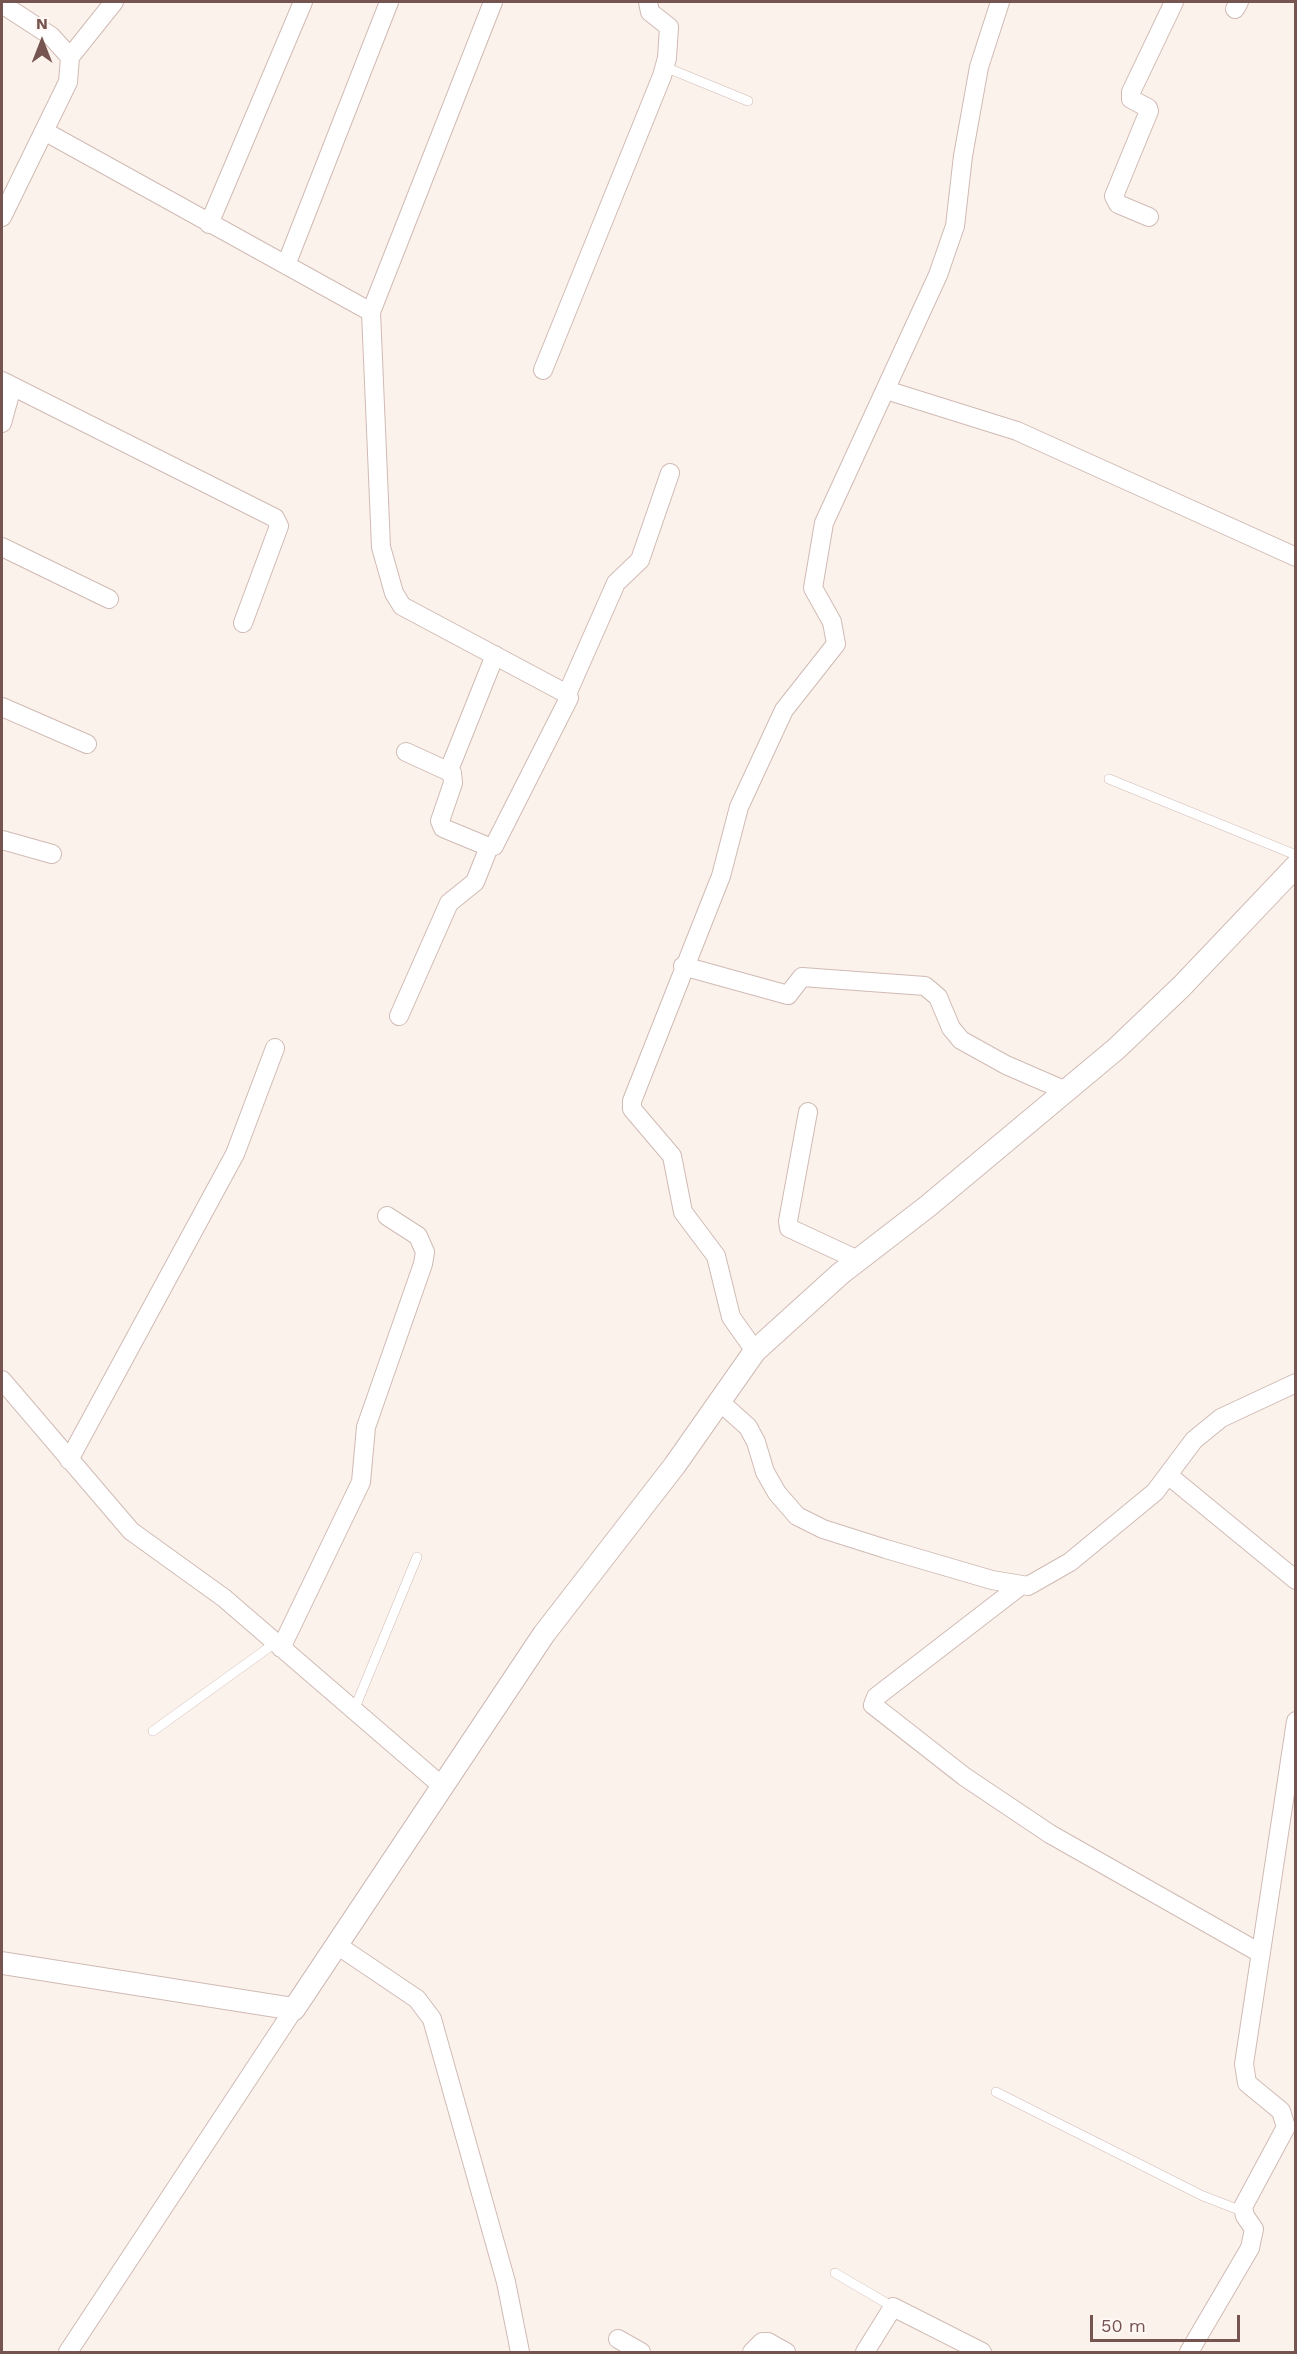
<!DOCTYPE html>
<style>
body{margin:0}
#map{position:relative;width:1297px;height:2354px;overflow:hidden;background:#fcf2ec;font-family:"Work Sans",sans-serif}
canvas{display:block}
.frame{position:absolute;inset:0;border:3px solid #765450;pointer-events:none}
.north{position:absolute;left:12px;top:12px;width:60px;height:60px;-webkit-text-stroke:4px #fef7f3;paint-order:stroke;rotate:0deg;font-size:16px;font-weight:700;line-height:24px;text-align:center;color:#765450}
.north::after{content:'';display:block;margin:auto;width:21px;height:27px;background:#765450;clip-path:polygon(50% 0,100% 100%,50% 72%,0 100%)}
.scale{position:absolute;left:1090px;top:2315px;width:150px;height:27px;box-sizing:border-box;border:3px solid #765450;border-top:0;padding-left:8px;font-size:18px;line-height:21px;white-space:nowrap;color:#765450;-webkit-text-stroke:4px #fef7f3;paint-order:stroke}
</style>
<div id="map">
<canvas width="1297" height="2354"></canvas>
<div class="frame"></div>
<div class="north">N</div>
<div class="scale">50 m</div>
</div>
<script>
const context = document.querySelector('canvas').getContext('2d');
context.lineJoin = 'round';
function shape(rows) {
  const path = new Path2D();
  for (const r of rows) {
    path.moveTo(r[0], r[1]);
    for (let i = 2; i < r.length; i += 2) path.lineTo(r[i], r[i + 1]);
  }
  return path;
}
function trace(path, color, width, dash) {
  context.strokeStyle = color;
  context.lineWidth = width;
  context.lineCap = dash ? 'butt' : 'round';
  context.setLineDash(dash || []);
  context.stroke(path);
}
const service = shape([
 [665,67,748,101],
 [1109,779,1296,855],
 [354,1710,417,1557],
 [153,1731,275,1643],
 [996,2092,1203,2196,1242,2211],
 [835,2273,893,2307]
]);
const minor = shape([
 [2,4,51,36,70,57,68,82,2,217],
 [1235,9,1239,2],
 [70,57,114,2],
 [44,131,371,312],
 [1149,217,1118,204,1114,196,1149,111,1148,108,1131,99,1131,92,1174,2],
 [209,224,303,2],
 [286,265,389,2],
 [543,370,662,76,667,58,669,27,650,12,648,2],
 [2,381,275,518,279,526,243,623],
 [886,390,1017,431,1296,557],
 [2,423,12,387],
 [2,547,109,599],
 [567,694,616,583,640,560,670,473],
 [2,707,87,744],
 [406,752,452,773,453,783,440,821,443,828,489,847,494,846,569,698,567,694,402,606,394,593,381,547,371,312,493,2],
 [449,770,495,655],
 [2,840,52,854],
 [683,966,788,995,802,977,925,986,938,997,951,1028,961,1040,1006,1065,1066,1091],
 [399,1016,449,903,475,882,489,847],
 [808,1112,788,1221,789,1228,858,1260],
 [755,1351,731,1317,716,1256,683,1212,672,1156,632,1109,632,1101,721,876,739,807,784,710,836,644,832,622,813,588,824,523,938,275,955,226,963,156,979,67,1000,2],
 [2,1380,131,1531,224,1598,442,1786],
 [719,1401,748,1427,756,1442,765,1472,777,1493,797,1516,823,1529,886,1549,992,1580,1028,1586,1070,1562,1155,1492,1194,1440,1221,1418,1296,1383],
 [69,1460,235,1154,275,1048],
 [1168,1475,1296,1580],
 [1020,1586,876,1697,873,1705,965,1777,1050,1834,1260,1953],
 [281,1648,361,1482,366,1427,423,1264,425,1252,418,1236,387,1216],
 [337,1945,417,1999,432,2019,506,2282,520,2352],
 [618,2339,641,2352],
 [68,2352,294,2009],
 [752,2352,762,2342,768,2342,786,2352],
 [865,2352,893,2307,982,2352],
 [1189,2352,1250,2248,1254,2229,1245,2216,1243,2207,1286,2127,1281,2111,1247,2083,1244,2064,1296,1721]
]);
const tertiary = shape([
 [2,1963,294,2009,544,1634,675,1465,755,1351,840,1274,928,1206,1116,1049,1182,986,1296,866]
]);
trace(service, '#d0bab4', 10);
trace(minor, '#d0bab4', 20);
trace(tertiary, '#d0bab4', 24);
trace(service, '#fff', 9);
trace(minor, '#fff', 18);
trace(tertiary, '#fff', 22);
</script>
